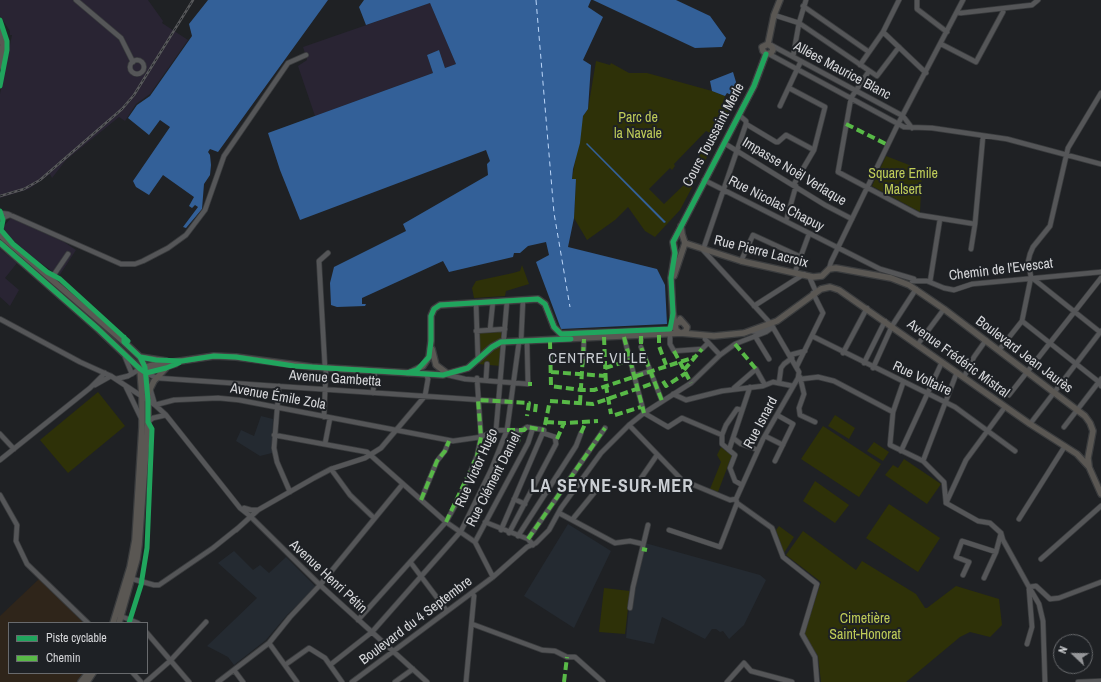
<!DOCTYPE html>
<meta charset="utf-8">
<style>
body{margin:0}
#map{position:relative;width:1101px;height:682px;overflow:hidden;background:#1f2124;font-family:"Archivo Narrow",sans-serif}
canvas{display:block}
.legend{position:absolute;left:8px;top:622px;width:140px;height:52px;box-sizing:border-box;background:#1e2125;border:1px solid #686a6d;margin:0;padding:5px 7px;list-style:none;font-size:12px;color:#d6d7da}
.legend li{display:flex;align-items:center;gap:8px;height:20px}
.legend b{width:20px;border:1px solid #686a6d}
.north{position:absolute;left:1053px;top:634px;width:40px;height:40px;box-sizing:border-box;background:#1e2125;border:1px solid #686a6d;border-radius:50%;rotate:292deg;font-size:11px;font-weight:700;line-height:16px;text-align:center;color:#d6d7da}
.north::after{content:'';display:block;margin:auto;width:14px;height:18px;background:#96979a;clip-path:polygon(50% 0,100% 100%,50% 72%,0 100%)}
</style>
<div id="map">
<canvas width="1101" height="682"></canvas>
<ul class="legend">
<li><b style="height:5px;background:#20a55d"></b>Piste cyclable</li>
<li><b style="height:5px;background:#58b947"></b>Chemin</li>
</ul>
<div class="north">N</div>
</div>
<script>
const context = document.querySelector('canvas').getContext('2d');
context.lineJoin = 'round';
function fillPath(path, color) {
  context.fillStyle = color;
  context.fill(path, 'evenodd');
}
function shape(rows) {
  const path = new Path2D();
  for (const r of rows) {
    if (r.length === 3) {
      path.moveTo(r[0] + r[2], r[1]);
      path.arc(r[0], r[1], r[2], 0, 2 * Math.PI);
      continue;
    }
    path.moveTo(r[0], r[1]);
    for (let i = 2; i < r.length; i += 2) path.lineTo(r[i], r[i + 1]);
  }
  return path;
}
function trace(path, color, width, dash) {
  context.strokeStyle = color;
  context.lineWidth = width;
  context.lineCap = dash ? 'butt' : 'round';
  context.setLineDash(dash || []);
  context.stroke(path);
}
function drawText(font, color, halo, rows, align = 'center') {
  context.font = font + ' "Archivo Narrow",sans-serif';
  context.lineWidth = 4;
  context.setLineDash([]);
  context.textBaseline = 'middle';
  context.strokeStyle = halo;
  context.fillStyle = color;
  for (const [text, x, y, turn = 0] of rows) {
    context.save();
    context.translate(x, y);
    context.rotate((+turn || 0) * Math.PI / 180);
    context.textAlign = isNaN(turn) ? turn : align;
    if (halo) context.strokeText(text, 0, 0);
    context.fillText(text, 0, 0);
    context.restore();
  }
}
const built = shape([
 [261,416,273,419,272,453,260,456,236,441,241,430,254,436],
 [568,524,611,551,574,628,524,596],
 [645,543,760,575,766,580,744,625,729,639,723,631,720,632,716,629,712,629,705,639,662,617,654,644,626,638,632,579],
 [234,551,253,570,260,565,269,573,286,557,316,587,287,615,266,640,234,665,228,657,207,646,257,598,218,563]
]);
const industrial = shape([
 [0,0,148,0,163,21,162,23,188,40,150,94,136,104,125,121,119,117,66,160,52,178,50,174,29,189,0,198,0,94,12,35,10,35,10,31,0,16],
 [430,3,456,64,445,68,439,50,427,55,433,73,315,116,298,66,307,60,303,47],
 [11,218,64,242,76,250,59,276,28,254,9,237,3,227],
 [0,249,17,263,5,278,19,290,10,306,0,297]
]);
const medical = shape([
 [39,579,84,623,9,623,9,673,84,673,77,682,0,682,0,616]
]);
const green = shape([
 [596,61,610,65,611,63,629,73,647,73,712,91,725,96,723,103,732,108,698,175,693,172,701,162,698,158,700,156,698,153,713,138,710,133,706,131,674,164,675,166,672,170,670,168,649,189,664,204,688,181,686,178,687,177,696,180,680,210,655,237,645,231,628,207,615,220,587,240,574,218,576,180,572,179,583,116,588,109],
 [886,156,922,170,920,212,872,186],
 [522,265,529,284,506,291,505,296,474,298,472,288,476,281,513,273,520,271],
 [505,329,501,366,478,364,478,331],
 [98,392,125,426,68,473,40,440],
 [835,415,855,428,849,439,828,426],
 [823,426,881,464,859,497,801,459],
 [874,442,889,452,883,461,867,451],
 [721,447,732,455,718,492,710,489,721,462,717,455],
 [904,459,941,484,927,504,885,475,893,465,898,468],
 [815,481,849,505,835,523,803,501],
 [889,504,940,538,918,572,866,538],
 [779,526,794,537,784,553,776,530],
 [803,531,856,570,862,561,916,594,925,608,927,608,956,586,999,599,1002,625,990,637,970,632,960,637,906,682,821,682,818,656,805,636,805,631,821,582,786,555],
 [604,588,630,591,625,634,599,632]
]);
const water = shape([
 [208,0,328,0,218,152,210,149,208,152,210,155,211,165,210,175,204,184,202,209,186,228,183,227,198,207,195,205,192,208,189,206,194,197,163,175,149,195,136,187,133,181,170,127,160,120,149,135,128,118,137,105,150,96,192,36,189,24],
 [364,0,591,0,588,7,603,17,583,60,591,65,588,109,583,116,580,143,573,169,572,179,576,179,574,218,568,247,657,269,665,285,667,324,561,329,536,262,549,255,546,242,528,246,520,253,514,253,513,257,449,272,443,261,362,298,362,304,366,304,365,306,337,307,331,305,330,283,334,267,406,231,403,224,488,175,487,164,490,161,486,150,300,220,280,170,268,133,433,73,427,55,439,50,445,68,456,64,430,3,366,25,359,7],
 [593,0,676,0,710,16,726,38,722,47,695,48],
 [733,72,736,82,735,97,727,93,725,96,712,91,710,81],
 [587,143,666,222,664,223,586,144]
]);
const ferry = shape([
 [536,0,554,213,570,307]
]);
const minor = shape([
 [76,0,121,38,133,62],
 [917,0,917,9,947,32],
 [803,6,869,52],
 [957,12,961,13,1032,5,1038,0],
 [774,15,799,23,877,76,899,47],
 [883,32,926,73],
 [941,44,976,62,1003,12],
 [771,45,903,116,912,128],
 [769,54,904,127,932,128,1007,139,1101,164],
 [793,57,799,23,806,0],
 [137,67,7],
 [860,65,883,32,899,0],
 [869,71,851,98,838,172,919,215,975,224],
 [789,88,825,107,814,150,794,184],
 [780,106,801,61],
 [746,124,776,142,778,142,786,135,814,150],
 [724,143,825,205,852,219],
 [704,180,880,269,914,279],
 [0,213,8,214,121,264,135,264,143,261,168,248,186,235,205,210,224,156,288,63,306,55],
 [0,219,10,215],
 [786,221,796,186],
 [971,249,975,224,983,136],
 [741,261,753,235,801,257],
 [829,269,831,262,898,124,963,0],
 [795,272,809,234],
 [809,276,816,292],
 [1031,277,1100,332],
 [51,279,68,254],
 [912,281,927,281,944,288,954,290,972,284,1101,272],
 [930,282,940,219],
 [476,302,478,360],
 [754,306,804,274],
 [0,319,80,362,111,376,155,405,166,415,240,508,250,516],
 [1022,321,1099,382,1101,386],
 [490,330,493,301],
 [476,331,505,329],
 [751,331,758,332,770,328],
 [670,334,670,344,674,351,702,349,708,343],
 [641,336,641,341],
 [705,336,705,339,720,355],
 [755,336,769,359],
 [812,336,955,407,1015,451],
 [624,337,644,413,668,427,682,418,722,435,722,444,735,455,730,468,735,481,742,485],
 [521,342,523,300],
 [918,344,944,309],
 [641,347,662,401],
 [999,350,1022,321,1031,277,1028,262,1030,254,1033,247,1050,226,1068,148,1101,93],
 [843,353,867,308],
 [790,355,805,351],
 [125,357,132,374],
 [583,362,584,339],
 [864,363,885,321],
 [797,366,823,313,813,293],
 [325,368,319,261,328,253],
 [873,368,892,326,916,289],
 [146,373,157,378,511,402],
 [448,375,465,379,528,384,527,342],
 [634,376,650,371],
 [800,377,804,394,799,408,800,415,815,422],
 [964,377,974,357,986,340],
 [116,379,128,376,140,369],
 [486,379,487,364],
 [801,379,818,377,834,381,893,412],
 [779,383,781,368,784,364,792,358],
 [903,383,893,412,890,445,923,461,944,482,946,503],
 [95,385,111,376],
 [279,386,274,448,277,462,290,492],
 [126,387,141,418],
 [150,388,155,405],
 [734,388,756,369,765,385],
 [373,393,375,371],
 [673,394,686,400,722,391,763,386,773,382,793,386],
 [1009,395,1101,278],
 [155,405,174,400,218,398,239,400,453,441,481,437,496,430,521,431,527,427,544,430,501,530],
 [324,417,326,368],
 [148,422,153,418,166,415],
 [1030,424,1101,331],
 [629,425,682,480,730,500,736,499],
 [1064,427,1101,379],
 [496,430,507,301],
 [0,434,14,449],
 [274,435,367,452,446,522,475,542,493,577],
 [722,435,726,425,737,409,742,410],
 [765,436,783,445],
 [733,438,741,444,758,450],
 [325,444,330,418],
 [729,450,750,387],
 [901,451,942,362],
 [0,460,90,388,105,373],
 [775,461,793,424,777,415],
 [923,461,957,372],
 [331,469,350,495,374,518],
 [635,487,657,455],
 [0,495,17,525,16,541,27,564,88,623],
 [514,499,525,504],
 [736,499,763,439,798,378,799,372,771,324,703,250,746,124,746,121,739,115],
 [736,499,737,503,772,528,783,557,817,584,802,634,815,657,817,682],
 [421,500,437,461,445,451,449,441],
 [947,501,966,460,1005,407],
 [946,503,978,521,990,523,1001,533,1003,540,1029,587,1036,586,1050,599,1059,598,1101,582],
 [244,508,251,510,258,510],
 [559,513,615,543,630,541,643,544],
 [249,515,320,585,427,682],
 [1019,519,1065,446],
 [572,520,598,488],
 [485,522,528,539,533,545],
 [236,530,258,510,314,478,331,469,365,458,381,448,425,396,428,379,426,374],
 [669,530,720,547,737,503],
 [509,533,556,444,555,437,543,433],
 [518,536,576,446,581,433],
 [528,539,605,428],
 [475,542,528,443,533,428],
 [1041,559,1101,506],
 [411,563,447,611],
 [963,575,969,562,956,557,962,541,996,552],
 [129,578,154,585,159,585,213,548,238,528],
 [984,578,996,552,1001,533],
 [1029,587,1039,604,1043,621,1045,682],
 [630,608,633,587,648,525],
 [118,615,138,623],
 [358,620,446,522,461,495,477,456,481,437,477,378],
 [472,624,542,650,555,651,567,657,575,657,603,682],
 [147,633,189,682],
 [269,643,297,682],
 [1027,644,1032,627,1029,589],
 [285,665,309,648,325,658,342,682],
 [330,665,372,632,461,531,491,470,507,430,519,342],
 [234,670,243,682],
 [133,673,141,682],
 [146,682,170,661,206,622],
 [218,682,269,643,290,617,320,585,402,485],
 [352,682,493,577,527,547,536,543,549,530,561,508,601,453,629,425,644,413,691,383,720,355,735,344,766,332,773,327],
 [395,682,413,669],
 [466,682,474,596,472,593],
 [727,682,744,663,751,671,792,682],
 [1078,682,1101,681]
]);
const major = shape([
 [0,28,3,45,0,66],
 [768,44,774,15,780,0],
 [766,54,771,53,773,50,772,47,768,44],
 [766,54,763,51,762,47,768,44],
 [681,226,682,234,685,243],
 [0,235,124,342,140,357,145,367,148,400,148,422,139,545,137,559,119,623],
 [0,243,98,329,140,369,146,373,175,364],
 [685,243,741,261,813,277,822,276,829,269,836,268,891,278,909,285,944,309,1085,416,1090,423,1093,431,1088,458,1089,466],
 [674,276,685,243],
 [673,313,676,330,680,333,714,336,744,333,777,321,821,289,830,287,839,290,1030,424,1077,454,1089,467,1101,494],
 [673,315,671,278,675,253,673,242,754,86,766,54],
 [680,319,687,327,686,331,682,333],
 [432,349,436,365,448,374],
 [140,357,166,361],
 [140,369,153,365,214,356,236,357,312,367,443,375,468,368,492,347,501,342,682,333],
 [409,373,423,366,429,357,431,341,431,316,434,309,440,305,538,299,545,304,554,327,561,334,668,330,678,322,682,322],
 [148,393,154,381,166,368],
 [113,623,130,567,135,540,142,427,142,396,140,369],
 [81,682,88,673],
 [87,682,93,673]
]);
const rail = shape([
 [0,196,24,189,40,180,122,109,134,95,193,0]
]);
const quiet = shape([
 [846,124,888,145],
 [659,335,659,346,666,365],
 [641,336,641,347,662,401],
 [604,337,606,386,611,414],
 [624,337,644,413],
 [550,341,551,386,581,390,594,390,695,357],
 [735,344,756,369],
 [674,351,691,383],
 [605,368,630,360],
 [684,370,702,349],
 [551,372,606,376],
 [663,381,666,386,686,373],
 [528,384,532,384],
 [550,401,593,404,654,383],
 [580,403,584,339],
 [535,412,536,404],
 [615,415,641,407],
 [546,422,564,423,598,421],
 [545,425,549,405],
 [507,430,524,430,527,427,544,430],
 [581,433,586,422],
 [557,439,564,423],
 [518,442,521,431],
 [421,500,437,461,445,451,449,441],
 [446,522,477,456,481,437,478,400,529,403,527,416],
 [528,539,605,428],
 [642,549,647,550],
 [564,682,567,657]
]);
const cycleway = shape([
 [0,20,7,41,7,50,0,86],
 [0,211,3,220,1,230,13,244,47,272,60,279,128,341],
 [0,243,98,329,140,369,146,373,166,368,179,363],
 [124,337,124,342,140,357,145,367,148,400,148,422,152,429,147,548,141,585,129,623],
 [140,357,156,360,182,361,214,356,236,357,294,366,443,375,468,368,492,347,501,342,571,339],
 [407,373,417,370,429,357,431,341,431,316,434,309,440,305,538,299,545,304,554,327,561,334,670,329,673,313,671,278,675,253,673,242,754,86,766,54]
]);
const streetNames = [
 ["Allées Maurice Blanc",842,71,28],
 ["Cours Toussaint Merle",714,135,-62],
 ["Impasse Noël Verlaque",794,172,31],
 ["Rue Nicolas Chapuy",776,204,27],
 ["Rue Pierre Lacroix",761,252,14],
 ["Chemin de l'Evescat",1001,270,-7],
 ["Boulevard Jean Jaurès",1024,355,37],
 ["Avenue Frédéric Mistral",958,359,36],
 ["Avenue Gambetta",335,379,4],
 ["Rue Voltaire",922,379,25],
 ["Avenue Émile Zola",278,397,10],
 ["Rue Isnard",761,423,-62],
 ["Rue Victor Hugo",477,468,-66],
 ["Rue Clément Daniel",494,480,-63],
 ["Avenue Henri Pétin",328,577,43],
 ["Boulevard du 4 Septembre",416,621,-37]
];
const parkNames = [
 ["Parc de",638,118],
 ["la Navale",638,134],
 ["Square Emile",903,174],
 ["Malsert",903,190],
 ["Cimetière",865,619],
 ["Saint-Honorat",865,635]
];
const neighbourhoodNames = [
 ["CENTRE VILLE",598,359]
];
const districtNames = [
 ["LA SEYNE-SUR-MER",612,487]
];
fillPath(built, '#242a31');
fillPath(industrial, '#292433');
fillPath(medical, '#2f251a');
fillPath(green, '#2e3108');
fillPath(water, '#336098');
trace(ferry, '#bcd7fa', 1, [5, 4]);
trace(minor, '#3a3c3e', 6);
trace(major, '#3a3c3e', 8);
trace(minor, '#555658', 4.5);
trace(major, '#5a5753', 5.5);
trace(rail, '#58595b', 2.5);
trace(rail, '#1e2125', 1, [3]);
trace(quiet, '#58b947', 4, [8, 4]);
trace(cycleway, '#20a55d', 5);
drawText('14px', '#d6d7da', '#1e2125', streetNames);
drawText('14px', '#bfcc58', '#1e2125', parkNames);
context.letterSpacing = '1px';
drawText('15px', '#caced3', '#1e2125', neighbourhoodNames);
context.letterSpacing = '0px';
context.letterSpacing = '1px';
drawText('bold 18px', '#caced3', '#1e2125', districtNames);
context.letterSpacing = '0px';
</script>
